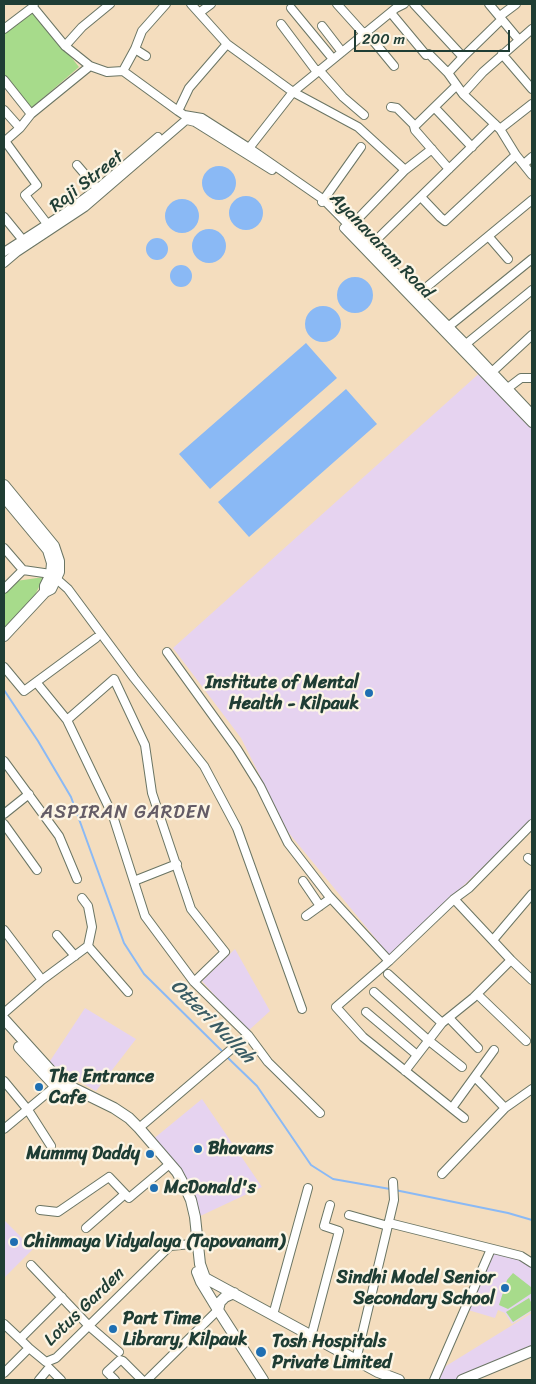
<!DOCTYPE html>
<style>
body{margin:0}
#map{position:relative;width:536px;height:1384px;overflow:hidden;background:#f4ddbe;font-family:Sriracha,sans-serif}
canvas{display:block}
.frame{position:absolute;inset:0;border:5px solid #1f3d34;pointer-events:none}
.scale{position:absolute;left:354px;top:30px;width:156px;height:22px;box-sizing:border-box;border:2px solid #1f3d34;border-top:0;padding-left:6px;font-size:15px;line-height:18px;white-space:nowrap;color:#1f3d34;-webkit-text-stroke:4px #fcf5e5;paint-order:stroke}
</style>
<div id="map">
<canvas width="536" height="1384"></canvas>
<div class="frame"></div>
<div class="scale">200 m</div>
</div>
<script>
const context = document.querySelector('canvas').getContext('2d');
context.lineJoin = 'round';
function fillPath(path, color) {
  context.fillStyle = color;
  context.fill(path, 'evenodd');
}
function shape(rows) {
  const path = new Path2D();
  for (const r of rows) {
    if (r.length === 3) {
      path.moveTo(r[0] + r[2], r[1]);
      path.arc(r[0], r[1], r[2], 0, 2 * Math.PI);
      continue;
    }
    path.moveTo(r[0], r[1]);
    for (let i = 2; i < r.length; i += 2) path.lineTo(r[i], r[i + 1]);
  }
  return path;
}
function trace(path, color, width, dash) {
  context.strokeStyle = color;
  context.lineWidth = width;
  context.lineCap = dash ? 'butt' : 'round';
  context.setLineDash(dash || []);
  context.stroke(path);
}
function drawText(font, color, halo, rows, align = 'center') {
  context.font = font + ' Sriracha,sans-serif';
  context.lineWidth = 4.5;
  context.setLineDash([]);
  context.textBaseline = 'middle';
  context.strokeStyle = halo;
  context.fillStyle = color;
  for (const [text, x, y, turn = 0] of rows) {
    context.save();
    context.translate(x, y);
    context.rotate((+turn || 0) * Math.PI / 180);
    context.textAlign = isNaN(turn) ? turn : align;
    if (halo) context.strokeText(text, 0, 0);
    context.fillText(text, 0, 0);
    context.restore();
  }
}
const built = shape([
 [483,370,532,423,532,820,390,956,288,832,241,738,173,648],
 [235,949,270,1011,247,1032,202,981],
 [85,1008,136,1039,96,1091,48,1064],
 [202,1099,262,1187,196,1218,192,1193,152,1140],
 [4,1220,33,1249,4,1278],
 [492,1253,520,1258,532,1266,532,1311,512,1324,505,1313,498,1310,495,1318,468,1310],
 [532,1313,532,1349,456,1380,438,1380,446,1366]
]);
const green = shape([
 [33,9,79,67,29,110,4,77,4,33],
 [44,577,33,599,4,630,4,593,16,581],
 [513,1273,531,1287,532,1293,508,1309,499,1305,507,1280],
 [529,1298,532,1304,532,1310,513,1322,506,1312]
]);
const water = shape([
 [219,183,17],
 [246,213,17],
 [182,216,17],
 [209,246,17],
 [157,249,11],
 [181,276,11],
 [355,295,18],
 [323,324,18],
 [306,343,337,378,210,489,179,454],
 [346,389,377,424,249,537,218,502]
]);
const stream = shape([
 [4,690,38,741,71,797,124,943,144,974,223,1052],
 [226,1056,257,1086,311,1165,333,1179,390,1189],
 [395,1190,508,1213,532,1220]
]);
const minor = shape([
 [34,4,33,7,65,46,90,66,107,72,123,71,178,111,184,115,202,118,249,148,324,200,466,344,532,414],
 [191,4,227,44,293,92,358,127,405,170],
 [337,4,364,34],
 [414,4,463,57],
 [489,4,519,40],
 [291,8,333,59],
 [199,13,211,4],
 [391,13,426,55,429,54,448,73],
 [500,16,516,4],
 [501,20,463,57,448,73,463,94,500,129,516,155,532,175],
 [281,24,317,72],
 [322,26,342,52],
 [4,29,33,7],
 [366,32,394,66],
 [65,46,82,27,110,4],
 [135,49,146,56],
 [502,54,532,89],
 [319,70,343,97,364,115],
 [123,71,135,49,142,31,166,4],
 [4,80,31,114],
 [463,94,483,72,532,29],
 [391,107,397,108,415,126,456,86],
 [435,108,472,147],
 [4,110,20,128],
 [178,111,189,88,227,44],
 [187,120,195,122,272,170],
 [414,126,415,130,449,169],
 [500,129,532,104],
 [5,141,37,185,25,195,48,225],
 [4,142,20,128,31,114,90,66],
 [246,152,293,92,396,8,404,4],
 [524,164,532,157],
 [77,165,100,192],
 [421,197,440,217,445,221,516,155],
 [322,202,361,147],
 [4,217,22,239],
 [350,227,405,170,432,149],
 [344,228,532,423],
 [489,237,508,259],
 [370,246,495,124],
 [4,252,66,212,97,189,158,137],
 [4,263,17,252,85,207,186,120],
 [417,295,532,200],
 [448,327,532,259],
 [466,344,532,290],
 [492,372,532,335],
 [504,391,521,378,532,378],
 [4,548,23,570,51,574,68,589,134,678,204,766,237,828,302,1009],
 [4,589,23,570],
 [167,652,237,749,260,786,288,843,329,896,389,961],
 [4,667,24,691,96,638],
 [36,682,67,720,113,816,145,916,194,982,248,1035,268,1062,320,1113],
 [67,720,114,679,145,745,152,793,191,909,225,952,194,982],
 [4,761,59,836,77,879],
 [4,814,29,794],
 [4,824,37,870],
 [528,858,532,861],
 [134,881,177,864],
 [303,881,320,906],
 [82,898,88,906,92,927,88,946],
 [454,899,511,960,532,980],
 [306,916,331,898],
 [4,930,42,980],
 [57,935,75,956],
 [493,940,532,894],
 [388,974,442,1023],
 [374,992,428,1040,462,1067],
 [477,994,526,1041],
 [366,1012,417,1055],
 [4,1013,42,980,88,946,128,992],
 [449,1018,478,1048],
 [405,1071,442,1023,473,998,511,960],
 [475,1077,505,1108],
 [4,1081,28,1110,51,1146],
 [452,1108,494,1050],
 [464,1118,363,1037,336,1007,389,961,454,899,469,888,532,824],
 [139,1128,248,1035],
 [4,1129,58,1084],
 [442,1174,505,1108,532,1089],
 [40,1210,58,1212,109,1177,129,1198,166,1167],
 [349,1215,388,1226],
 [389,1223,521,1256,532,1263],
 [86,1228,125,1194],
 [31,1265,89,1326,119,1352],
 [273,1315,308,1188],
 [4,1324,20,1339],
 [311,1337,339,1231,324,1226,330,1205],
 [29,1348,20,1339,62,1297],
 [356,1360,394,1200,393,1182],
 [4,1373,29,1348,46,1362,56,1358,170,1246,192,1244],
 [39,1380,49,1368,61,1380],
 [115,1380,107,1372,120,1360,123,1361,142,1380],
 [147,1380,218,1310],
 [434,1380,491,1249]
]);
const major = shape([
 [4,485,54,546,59,561,59,572,51,589,45,592,4,636],
 [4,497,48,550,52,563,51,574,45,586,45,592],
 [4,1019,61,1082,114,1108,129,1118,139,1128,177,1172,186,1189,191,1200,195,1217,200,1264,205,1278,378,1372,399,1380],
 [19,1047,56,1087,70,1094],
 [197,1272,201,1282,218,1310,263,1380],
 [218,1310,220,1302,225,1297,234,1293],
 [462,1380,532,1351]
]);
const markers = [
 [369,693,5,"#1f6fb2"],
 [39,1087,5,"#1f6fb2"],
 [198,1149,5,"#1f6fb2"],
 [150,1154,5,"#1f6fb2"],
 [154,1188,5,"#1f6fb2"],
 [14,1242,5,"#1f6fb2"],
 [505,1288,5,"#1f6fb2"],
 [113,1329,5,"#1f6fb2"],
 [261,1352,6,"#1f6fb2"]
];
const streetNames = [
 ["Raji Street",87,182,-38],
 ["Ayanavaram Road",381,246,46],
 ["Lotus Garden",85,1307,-44]
];
const poiNames = [
 ["Institute of Mental",359,683,"right"],
 ["Health - Kilpauk",359,704,"right"],
 ["The Entrance",49,1077],
 ["Cafe",49,1098],
 ["Bhavans",208,1149],
 ["Mummy Daddy",140,1154,"right"],
 ["McDonald's",164,1188],
 ["Chinmaya Vidyalaya (Tapovanam)",24,1242],
 ["Sindhi Model Senior",495,1278,"right"],
 ["Secondary School",495,1299,"right"],
 ["Part Time",123,1319],
 ["Library, Kilpauk",123,1340],
 ["Tosh Hospitals",272,1342],
 ["Private Limited",272,1363]
];
const neighbourhoodNames = [
 ["ASPIRAN GARDEN",126,813]
];
const waterNames = [
 ["Otteri Nullah",212,1022,45]
];
fillPath(built, '#e6d3f0');
fillPath(green, '#a7db8b');
fillPath(water, '#8ab9f5');
trace(stream, '#8ab9f5', 2);
trace(minor, '#6a7564', 10);
trace(major, '#6a7564', 12);
trace(minor, '#fff', 8);
trace(major, '#fff', 10);
for (const [x, y, r, color] of markers) {
  const dot = new Path2D();
  dot.arc(x, y, r, 0, 2 * Math.PI);
  context.fillStyle = color;
  context.fill(dot);
  trace(dot, '#fcf5e5', 2);
}
drawText('18px', '#1f3d34', '#fcf5e5', streetNames);
drawText('bold 18px', '#1f3d34', '#fcf5e5', poiNames, 'left');
context.letterSpacing = '1px';
drawText('19px', '#645c66', '#fcf5e5', neighbourhoodNames);
context.letterSpacing = '0px';
drawText('italic 19px', '#3a5c64', '#fcf5e5', waterNames);
</script>
